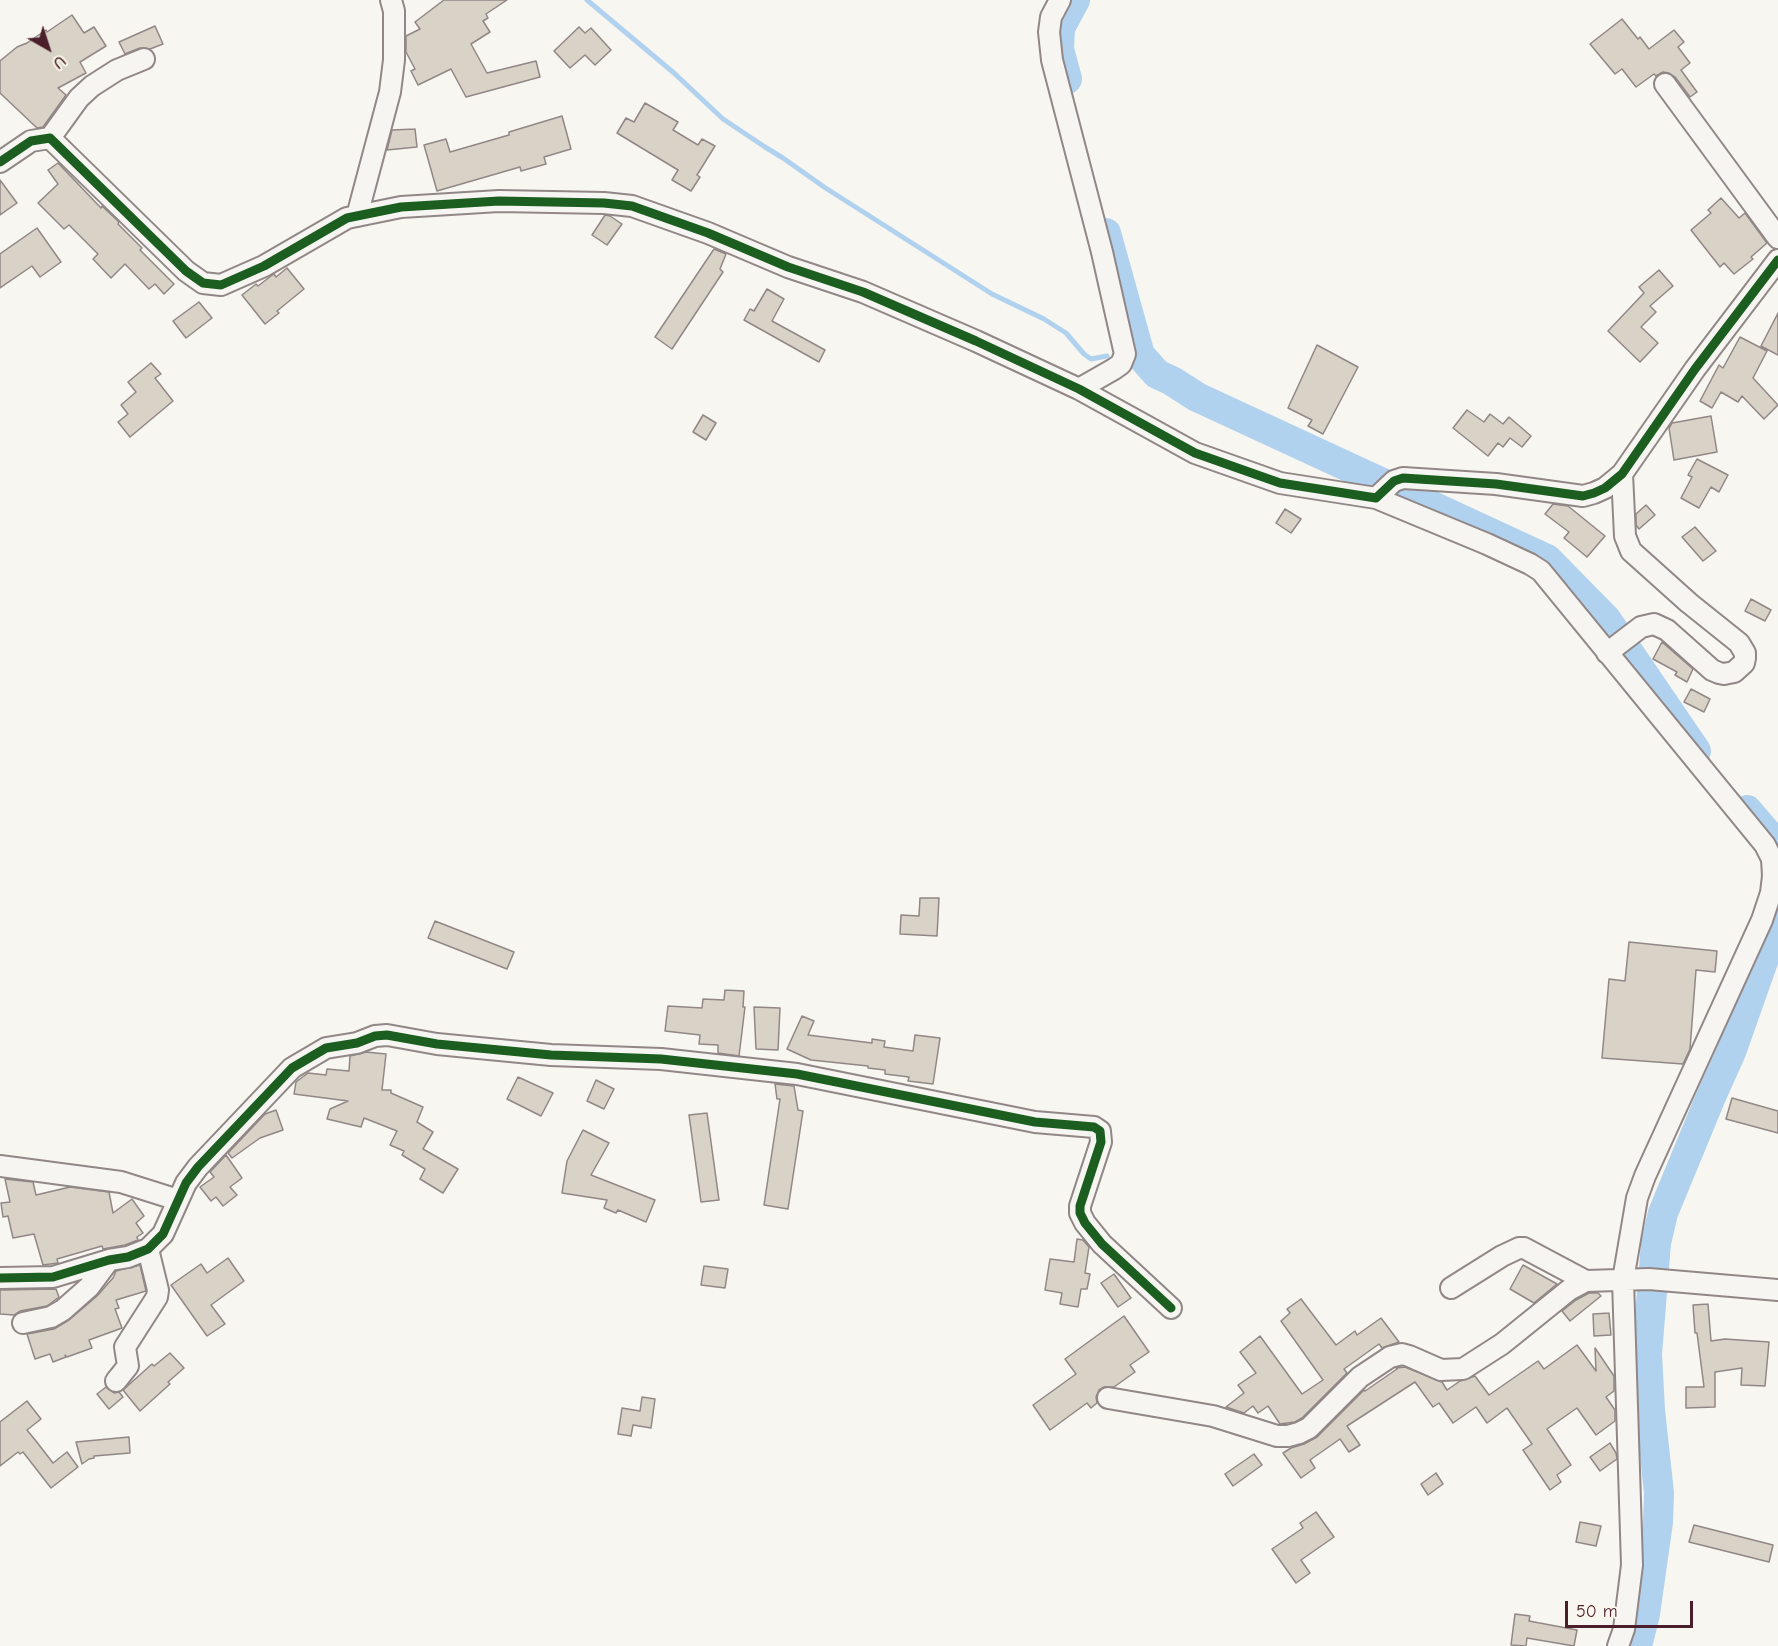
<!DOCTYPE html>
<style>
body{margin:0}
#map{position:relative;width:1778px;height:1646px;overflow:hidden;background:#f8f6f0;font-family:"Comic Neue",sans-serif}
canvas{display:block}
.north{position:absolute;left:18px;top:18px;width:60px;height:60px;-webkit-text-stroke:4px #fbf7ec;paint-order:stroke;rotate:141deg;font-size:16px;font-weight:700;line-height:24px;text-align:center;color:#4a1f2b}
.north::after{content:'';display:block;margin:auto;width:21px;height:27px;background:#4a1f2b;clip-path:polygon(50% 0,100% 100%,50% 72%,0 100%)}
.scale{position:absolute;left:1565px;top:1601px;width:128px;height:27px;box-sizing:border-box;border:3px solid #4a1f2b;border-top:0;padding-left:8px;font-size:18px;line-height:21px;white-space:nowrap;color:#4a1f2b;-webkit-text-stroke:4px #fbf7ec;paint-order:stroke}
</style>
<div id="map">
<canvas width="1778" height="1646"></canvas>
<div class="north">U</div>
<div class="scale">50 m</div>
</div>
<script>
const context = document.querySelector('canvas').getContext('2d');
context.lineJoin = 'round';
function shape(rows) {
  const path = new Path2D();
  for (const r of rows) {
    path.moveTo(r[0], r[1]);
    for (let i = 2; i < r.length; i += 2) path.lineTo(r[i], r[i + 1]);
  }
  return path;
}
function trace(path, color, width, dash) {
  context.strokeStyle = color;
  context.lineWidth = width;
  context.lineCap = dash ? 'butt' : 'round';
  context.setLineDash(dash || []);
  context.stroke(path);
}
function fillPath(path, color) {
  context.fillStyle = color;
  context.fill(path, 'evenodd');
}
const stream = shape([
 [587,0,674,73,723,119,765,147,783,158,824,187,992,294,1044,319,1066,333,1084,354,1091,359,1107,356],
 [1132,354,1140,355]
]);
const river = shape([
 [1067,79,1059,49,1060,28,1075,0],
 [1106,233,1140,355,1157,374,1172,381,1197,397,1547,559,1606,619,1696,751],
 [1747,810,1778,846],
 [1637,1646,1645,1614,1658,1522,1659,1493,1650,1410,1647,1354,1656,1243,1663,1213,1710,1099,1731,1052,1778,919]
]);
const building = shape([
 [444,0,507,0,486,14,488,18,483,21,490,32,471,44,487,73,536,61,540,77,466,97,451,69,418,85,411,71,415,69,406,52,406,36,420,29,415,22,444,0],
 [72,15,84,33,94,27,106,46,80,62,86,73,58,88,66,95,43,127,37,128,0,93,0,61,17,47,27,43,46,30,47,32,72,15],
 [1622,19,1638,39,1640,37,1649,49,1674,30,1684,42,1678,47,1690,63,1681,70,1697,92,1690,97,1675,77,1669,73,1663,72,1656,76,1654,74,1636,87,1622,69,1615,74,1590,44,1622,19],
 [155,26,163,44,150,49,140,48,125,54,119,42,155,26],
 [579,27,585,33,591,28,611,50,595,65,585,55,570,68,554,51,579,27],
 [645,103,678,122,673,130,698,145,702,139,715,146,697,175,700,177,691,191,672,180,678,170,617,133,626,118,634,122,645,103],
 [562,116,571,149,544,157,546,164,521,171,520,167,437,191,424,145,446,139,450,152,509,135,509,132,562,116],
 [415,129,417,147,387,150,392,130,415,129],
 [58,163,101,208,102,206,119,222,118,224,142,248,140,250,174,284,164,294,155,284,149,289,125,264,111,278,93,259,98,254,69,225,64,229,38,203,58,184,48,170,58,163],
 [0,180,17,203,0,215,0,180],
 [1721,198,1739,218,1745,213,1767,243,1751,257,1753,259,1734,274,1724,263,1720,267,1691,230,1711,213,1708,210,1721,198],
 [605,215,610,216,622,224,607,245,592,235,605,215],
 [37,228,61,262,40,277,32,266,0,288,0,254,37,228],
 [714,249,726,254,720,269,723,272,672,349,655,337,714,249],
 [287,268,304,289,277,311,279,313,265,324,242,295,256,284,258,286,271,276,274,274,276,277,287,268],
 [1659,270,1673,286,1650,306,1656,312,1641,327,1658,343,1640,362,1608,331,1644,293,1639,287,1659,270],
 [767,289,784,299,772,321,825,350,819,362,744,320,750,309,754,311,767,289],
 [199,302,212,318,186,338,173,321,199,302],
 [1778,313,1778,355,1761,346,1778,313],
 [1740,337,1767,351,1753,378,1778,405,1764,419,1742,396,1738,402,1721,392,1712,408,1700,401,1719,365,1723,368,1740,337],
 [1317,345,1358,367,1323,434,1308,426,1312,420,1288,408,1317,345],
 [151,363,161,374,155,378,173,401,130,437,118,422,128,414,121,405,136,392,128,382,151,363],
 [1467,410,1484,422,1490,414,1503,424,1509,417,1531,436,1522,447,1510,438,1503,447,1498,443,1488,456,1453,428,1467,410],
 [703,415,716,423,706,440,693,432,703,415],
 [1711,416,1717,452,1674,460,1669,428,1672,423,1711,416],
 [1697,459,1728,475,1719,492,1711,487,1699,508,1681,498,1692,477,1688,475,1697,459],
 [1553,504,1568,506,1605,536,1587,557,1564,538,1569,532,1545,514,1553,504],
 [1646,505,1655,515,1639,529,1636,525,1636,514,1646,505],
 [1285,509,1301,519,1291,533,1276,523,1285,509],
 [1695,527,1716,551,1703,561,1682,537,1695,527],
 [1751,599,1771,610,1765,621,1745,611,1751,599],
 [1662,642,1693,669,1687,682,1675,675,1677,672,1653,659,1662,642],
 [1691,689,1710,699,1704,712,1684,702,1691,689],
 [920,898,939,898,937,936,900,934,901,915,919,916,920,898],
 [435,921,514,952,507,969,428,938,435,921],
 [1629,942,1717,951,1715,972,1696,970,1690,1049,1683,1064,1602,1058,1609,979,1625,981,1629,942],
 [725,990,744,991,743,1007,745,1007,739,1056,718,1053,718,1045,699,1044,700,1035,665,1031,668,1006,702,1008,703,999,724,1000,725,990],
 [754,1007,780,1008,778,1050,756,1049,754,1007],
 [802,1016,814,1021,808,1035,872,1043,872,1039,885,1041,884,1047,913,1051,915,1035,940,1038,933,1084,908,1081,909,1077,885,1074,885,1070,868,1068,868,1066,811,1060,787,1049,802,1016],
 [366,1052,386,1054,382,1090,391,1090,391,1093,423,1107,417,1122,433,1132,423,1149,458,1169,443,1193,420,1179,425,1169,402,1155,404,1151,390,1145,397,1131,364,1118,361,1127,327,1119,330,1109,348,1101,294,1094,296,1082,308,1073,326,1075,327,1069,349,1071,350,1056,366,1052],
 [518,1077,553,1093,541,1116,507,1099,518,1077],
 [596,1080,614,1089,604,1109,587,1101,596,1080],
 [775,1084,794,1086,798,1110,803,1111,788,1209,764,1205,780,1099,777,1099,775,1084],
 [1732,1098,1778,1111,1778,1133,1726,1119,1732,1098],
 [276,1110,283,1130,260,1138,232,1158,228,1153,265,1114,276,1110],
 [707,1113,719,1200,701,1202,689,1115,707,1113],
 [583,1130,609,1143,591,1175,655,1200,646,1222,618,1210,616,1213,604,1208,607,1200,562,1193,567,1161,583,1130],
 [226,1155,242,1178,230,1187,237,1195,223,1206,216,1197,211,1201,200,1187,214,1177,210,1172,226,1155],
 [5,1179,33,1182,36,1195,70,1187,109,1192,113,1213,132,1199,144,1216,136,1223,143,1233,137,1237,138,1240,125,1245,103,1249,102,1246,57,1259,58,1263,43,1265,34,1234,13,1238,8,1216,3,1217,1,1203,10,1202,5,1179],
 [1077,1239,1083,1240,1089,1247,1085,1273,1090,1274,1087,1289,1081,1289,1078,1307,1060,1304,1062,1293,1045,1290,1050,1259,1074,1262,1077,1239],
 [228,1258,244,1281,211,1305,225,1324,207,1336,171,1285,201,1264,207,1273,228,1258],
 [140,1265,146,1291,116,1300,119,1308,115,1309,122,1328,89,1340,92,1348,67,1357,65,1355,66,1357,53,1362,50,1354,35,1359,27,1334,54,1329,69,1320,97,1296,113,1278,116,1271,140,1265],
 [1523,1265,1557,1284,1534,1303,1510,1289,1523,1265],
 [704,1266,728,1269,725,1288,701,1285,704,1266],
 [1114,1274,1131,1298,1118,1307,1101,1283,1114,1274],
 [56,1289,59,1297,47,1306,20,1311,14,1315,0,1314,0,1290,56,1289],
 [1589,1293,1598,1293,1601,1296,1570,1321,1562,1311,1576,1300,1589,1293],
 [1301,1299,1336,1345,1355,1331,1357,1335,1381,1318,1399,1342,1382,1348,1379,1344,1344,1369,1347,1373,1302,1418,1295,1422,1280,1424,1268,1406,1258,1413,1253,1406,1244,1413,1226,1407,1244,1393,1238,1385,1256,1373,1240,1352,1260,1336,1302,1394,1323,1380,1281,1321,1290,1313,1287,1309,1301,1299],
 [1708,1304,1711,1341,1725,1339,1769,1342,1765,1386,1741,1385,1742,1368,1715,1372,1715,1407,1686,1408,1686,1387,1704,1387,1697,1333,1695,1333,1693,1305,1708,1304],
 [1609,1313,1611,1335,1594,1336,1593,1314,1609,1313],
 [1124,1316,1149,1352,1130,1365,1135,1372,1114,1387,1104,1387,1099,1390,1096,1397,1097,1403,1091,1408,1087,1403,1050,1430,1033,1405,1076,1374,1065,1359,1124,1316],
 [1577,1345,1596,1371,1595,1348,1614,1376,1614,1391,1606,1397,1615,1410,1615,1421,1596,1435,1577,1408,1547,1429,1571,1465,1557,1475,1561,1482,1550,1490,1523,1450,1532,1444,1507,1408,1487,1423,1476,1407,1453,1423,1439,1403,1433,1407,1415,1382,1347,1426,1360,1445,1349,1452,1340,1439,1310,1460,1315,1468,1301,1478,1283,1453,1291,1448,1304,1444,1317,1437,1364,1390,1365,1391,1397,1369,1396,1368,1405,1367,1442,1382,1447,1390,1460,1381,1475,1376,1489,1395,1538,1361,1544,1369,1577,1345],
 [170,1353,184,1368,168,1382,170,1384,140,1411,123,1390,152,1364,154,1366,170,1353],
 [106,1387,114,1393,119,1392,123,1397,109,1409,97,1394,106,1387],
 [642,1397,655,1399,651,1428,633,1425,631,1436,618,1434,622,1408,640,1411,642,1397],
 [27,1401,41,1419,27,1430,36,1441,53,1463,67,1452,78,1467,51,1488,23,1452,20,1454,18,1452,0,1466,0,1422,27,1401],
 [129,1437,130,1453,94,1456,94,1458,89,1459,82,1464,76,1442,129,1437],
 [1610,1443,1616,1453,1617,1459,1600,1471,1590,1457,1610,1443],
 [1254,1454,1262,1465,1233,1486,1225,1474,1254,1454],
 [1436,1473,1443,1484,1428,1495,1421,1484,1436,1473],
 [1316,1512,1334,1537,1301,1560,1310,1573,1296,1583,1272,1549,1303,1528,1300,1523,1316,1512],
 [1580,1522,1601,1526,1596,1546,1576,1542,1580,1522],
 [1694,1525,1773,1545,1769,1562,1689,1542,1694,1525],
 [1515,1614,1530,1616,1529,1621,1577,1630,1574,1646,1527,1638,1526,1646,1511,1645,1515,1614]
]);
const minor = shape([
 [1060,0,1051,17,1049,32,1052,60,1102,252,1125,354,1121,364,1114,369,1079,389],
 [1665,84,1778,238],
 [50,138,79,98,92,86,117,70,144,59],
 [0,162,31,141,50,138,186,271,203,283,221,285,264,266,347,218,401,207,499,201,604,203,632,206,708,233,788,267,863,292,976,341,1079,389,1195,453,1280,483,1376,498,1394,481,1403,478,1496,484,1583,496,1594,493,1605,488,1622,474,1695,369,1778,260],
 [357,216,390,92,394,60,394,11,391,0],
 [1376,498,1487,544,1530,564,1541,571,1765,845,1772,859,1773,876,1771,893,1762,920,1645,1176,1637,1198,1623,1280,1632,1565,1624,1629,1618,1646],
 [1607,653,1641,627,1654,624,1667,630,1712,670,1719,673,1724,674,1734,672,1744,663,1745,658,1745,653,1739,643,1689,603,1631,551,1625,536,1622,474],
 [0,1166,121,1182,178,1200],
 [0,1278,53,1277,109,1260,128,1257,148,1249,163,1234,186,1183,198,1167,292,1068,326,1048,357,1043,375,1036,387,1035,437,1044,551,1055,661,1059,797,1074,1035,1122,1094,1127,1100,1131,1101,1142,1080,1206,1080,1213,1085,1223,1102,1244,1171,1308],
 [1451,1288,1502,1256,1519,1248,1524,1248,1586,1281],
 [23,1323,51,1317,63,1310,89,1287,109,1260],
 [116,1381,128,1366,125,1347,157,1297,158,1290,148,1249],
 [1108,1398,1213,1416,1277,1436,1288,1436,1299,1433,1309,1428,1360,1377,1390,1357,1402,1354,1409,1356,1441,1370,1463,1369,1502,1344,1569,1290,1586,1281,1649,1279,1778,1290]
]);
const cycleway = shape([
 [0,162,31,141,50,138,186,271,203,283,221,285,264,266,347,218,401,207,499,201,604,203,632,206,708,233,788,267,863,292,976,341,1079,389,1195,453,1280,483,1376,498,1394,481,1403,478,1496,484,1583,496,1594,493,1605,488,1622,474,1695,369,1778,260],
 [0,1278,53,1277,109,1260,128,1257,148,1249,163,1234,186,1183,198,1167,292,1068,326,1048,357,1043,375,1036,387,1035,437,1044,551,1055,661,1059,797,1074,1035,1122,1094,1127,1100,1131,1101,1142,1080,1206,1080,1213,1085,1223,1102,1244,1171,1308]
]);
trace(stream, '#b1d2ee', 5);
trace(river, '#b1d2ee', 30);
fillPath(building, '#d9d2c6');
trace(building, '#918787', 1.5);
trace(minor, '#918787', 24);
trace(minor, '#f6f5f1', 20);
trace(cycleway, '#1b5e20', 9);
</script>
